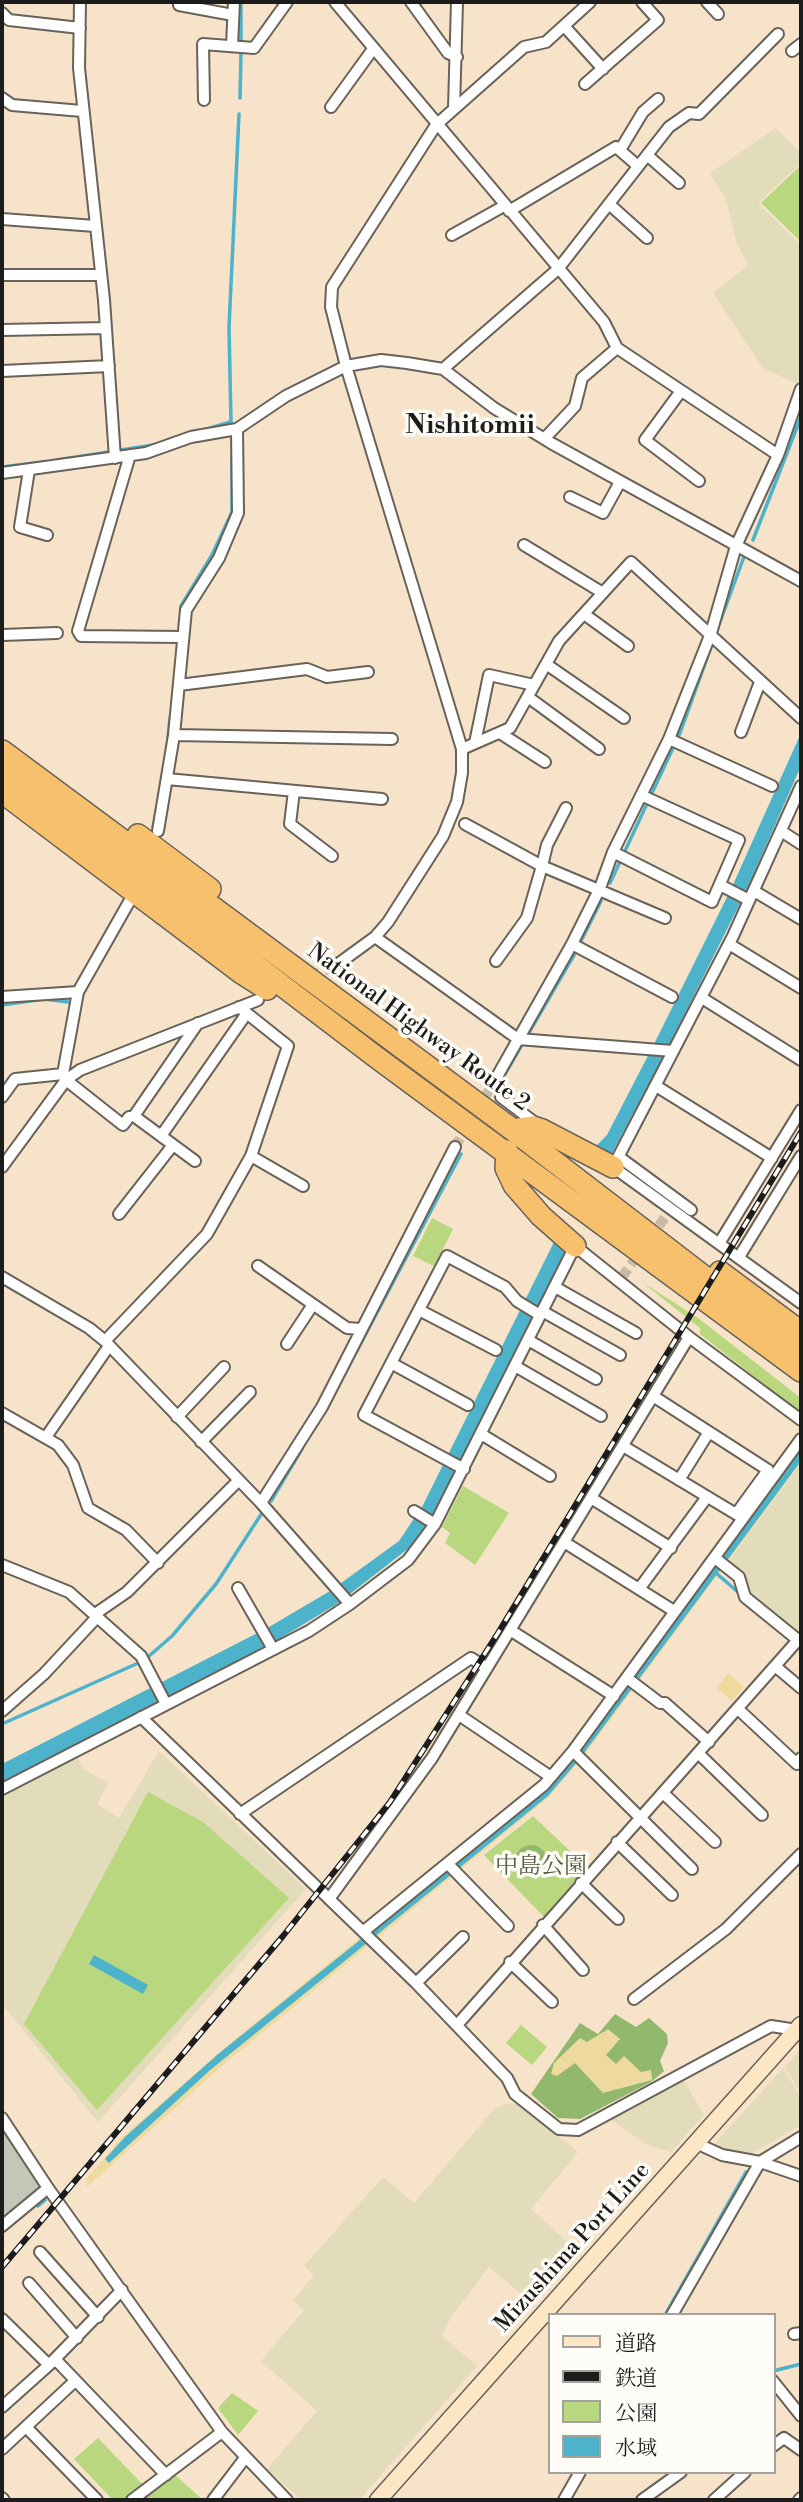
<!DOCTYPE html>
<meta charset="utf-8">
<style>
body{margin:0}
#map{position:relative;width:803px;height:2502px;overflow:hidden;background:#f6e3ca;font-family:"Libre Bodoni","Noto Serif JP",serif}
canvas{display:block}
.frame{position:absolute;inset:0;border:4px solid #1c1c1c;pointer-events:none}
.legend{position:absolute;left:548px;top:2313px;width:228px;height:161px;box-sizing:border-box;background:#fdfcf7;border:2px solid #a3a29f;margin:0;padding:9px 12px;list-style:none;font-size:21px;color:#1c1c1c}
.legend li{display:flex;align-items:center;gap:14px;height:35px}
.legend b{width:35px;border:2px solid #a3a29f}
</style>
<div id="map">
<canvas width="803" height="2502"></canvas>
<div class="frame"></div>
<ul class="legend">
<li><b style="height:9px;background:#fce6c4"></b>道路</li>
<li><b style="height:9px;background:#1c1c1c"></b>鉄道</li>
<li><b style="height:19px;background:#b8d77e"></b>公園</li>
<li><b style="height:19px;background:#4db3cb"></b>水域</li>
</ul>
</div>
<script>
const context = document.querySelector('canvas').getContext('2d');
context.lineJoin = 'round';
function fillPath(path, color) {
  context.fillStyle = color;
  context.fill(path, 'evenodd');
}
function shape(rows) {
  const path = new Path2D();
  for (const r of rows) {
    if (r.length === 3) {
      path.moveTo(r[0] + r[2], r[1]);
      path.arc(r[0], r[1], r[2], 0, 2 * Math.PI);
      continue;
    }
    path.moveTo(r[0], r[1]);
    for (let i = 2; i < r.length; i += 2) path.lineTo(r[i], r[i + 1]);
  }
  return path;
}
function trace(path, color, width, dash) {
  context.strokeStyle = color;
  context.lineWidth = width;
  context.lineCap = dash ? 'butt' : 'round';
  context.setLineDash(dash || []);
  context.stroke(path);
}
function drawText(font, color, halo, rows, align = 'center') {
  context.font = font + ' "Libre Bodoni","Noto Serif JP",serif';
  context.lineWidth = 7;
  context.setLineDash([]);
  context.textBaseline = 'middle';
  context.strokeStyle = halo;
  context.fillStyle = color;
  for (const [text, x, y, turn = 0] of rows) {
    context.save();
    context.translate(x, y);
    context.rotate((+turn || 0) * Math.PI / 180);
    context.textAlign = isNaN(turn) ? turn : align;
    if (halo) context.strokeText(text, 0, 0);
    context.fillText(text, 0, 0);
    context.restore();
  }
}
const built = shape([
 [776,128,801,153,801,163,758,203,801,245,801,373,797,384,763,368,713,293,748,265,737,244,726,199,710,173],
 [801,1463,801,1642,800,1632,789,1628,751,1598,744,1578,728,1562],
 [159,1751,306,1889,98,2122,2,2004,2,1790,75,1752,83,1769,108,1783,97,1804,119,1818],
 [801,2048,801,2094,785,2067],
 [783,2068,801,2098,801,2125,744,2158,711,2148],
 [681,2075,704,2115,671,2152,647,2145,606,2116],
 [510,2103,521,2105,578,2152,531,2209,579,2253,533,2304,489,2267,451,2317,442,2336,477,2366,359,2500,301,2500,267,2469,317,2411,261,2361,304,2310,293,2301,314,2275,304,2266,383,2177,414,2203,494,2109]
]);
const industrial = shape([
 [2,2124,44,2185,2,2219]
]);
const green = shape([
 [801,165,801,242,761,203],
 [432,1218,453,1229,434,1266,413,1256],
 [642,1282,698,1318,801,1398,801,1413,700,1334,700,1328],
 [463,1486,509,1513,475,1565,445,1543,450,1533,442,1527],
 [148,1792,203,1822,289,1898,97,2110,24,2024],
 [533,1816,587,1867,544,1917,484,1855],
 [521,2025,547,2047,532,2065,506,2043],
 [232,2393,258,2411,238,2435,218,2408],
 [98,2438,146,2488,132,2500,113,2500,74,2459],
 [174,2474,203,2500,140,2500]
]);
const forest = shape([
 [531,1861,16],
 [615,2014,636,2027,649,2018,667,2034,668,2043,660,2061,664,2071,651,2082,580,2119,558,2118,531,2094,580,2023,598,2034]
]);
const sand = shape([
 [801,1442,801,1462,583,1757,549,1797,224,2064,87,2187,86,2179,123,2136,235,2039,542,1790],
 [728,1673,744,1687,732,1701,716,1688],
 [608,2029,620,2039,606,2055,616,2064,624,2056,641,2072,651,2070,652,2080,603,2093,575,2063,557,2076,551,2074,554,2063,580,2038,587,2042]
]);
const water = shape([
 [801,733,801,766,746,891,672,1040,610,1157,593,1149,607,1135,655,1042,732,887],
 [556,1238,565,1245,566,1252,433,1515,409,1548,337,1604,279,1639,2,1783,2,1764,269,1627,330,1591,399,1541,423,1505],
 [801,1445,801,1461,578,1761,548,1796,209,2071,109,2163,105,2159,125,2137,217,2055,544,1792,717,1564],
 [94,1955,148,1985,143,1994,89,1964]
]);
const stream = shape([
 [241,41,241,2],
 [240,98,241,52],
 [231,422,229,327,239,114],
 [204,430,230,422],
 [57,460,153,445],
 [2,467,43,462],
 [753,540,801,417],
 [181,613,181,606,212,555,232,512,232,455],
 [717,630,745,554],
 [168,738,170,718],
 [153,827,157,808],
 [610,883,680,733,711,647],
 [2,1005,44,999,68,1002],
 [498,1086,574,955,601,901],
 [326,1409,461,1154],
 [271,1501,302,1449],
 [716,1573,739,1593],
 [148,1657,172,1636,216,1584,262,1513],
 [2,1724,136,1664],
 [38,2206,45,2200],
 [665,2315,746,2172],
 [773,2371,801,2364]
]);
const streetTunnel = shape([
 [283,989,338,964],
 [455,1147,494,1082],
 [650,1238,668,1213],
 [622,1277,641,1251]
]);
const street = shape([
 [80,2,79,68,104,300,115,458],
 [335,2,604,322,617,348,778,455],
 [411,2,448,53,457,57],
 [707,2,718,14],
 [179,5,233,15],
 [2,13,9,20,80,28],
 [565,27,603,69],
 [232,46,234,2],
 [792,51,801,44],
 [585,84,658,20,642,2],
 [2,98,12,105,82,111],
 [204,100,203,44,254,48,287,2],
 [331,107,373,49],
 [454,108,457,2],
 [620,150,643,112,658,99],
 [647,155,679,183],
 [609,204,647,238],
 [509,211,616,147,638,166],
 [2,219,95,226],
 [452,235,504,206],
 [2,275,101,275],
 [2,330,106,328],
 [443,369,558,269,669,127,689,113,699,114,778,34],
 [2,371,109,366],
 [681,391,645,440,699,481],
 [545,438,575,406,582,378,617,348],
 [130,455,78,631,81,636,183,637],
 [29,470,20,527,47,535],
 [2,473,146,453,191,437,237,429,286,396,346,366,381,360,407,363,443,369,494,408,551,443,801,581],
 [570,497,603,513,620,482],
 [524,545,603,593],
 [584,614,628,646],
 [2,635,57,633],
 [546,664,624,718],
 [179,685,307,669,327,677,368,672],
 [528,697,599,749],
 [741,732,760,682],
 [500,733,545,762],
 [174,735,392,739],
 [669,739,772,786],
 [475,743,489,675,534,685],
 [462,749,510,728,559,641,631,562,801,718],
 [167,779,382,799],
 [801,786,733,936,613,1167,801,1303],
 [294,791,290,824,332,856],
 [465,824,542,866,547,845,566,808],
 [158,831,174,735,186,610,219,558,238,513,237,429],
 [781,831,801,844],
 [613,852,712,902,739,840,643,796],
 [720,885,749,900],
 [754,891,801,919],
 [375,937,518,1039,673,1051],
 [572,944,672,997],
 [729,944,801,988],
 [496,961,527,918,542,866,665,918],
 [338,964,375,937,388,922,443,836,457,802,462,773,462,749,346,366,331,307,332,287,436,125,524,47,546,42,590,2],
 [2,997,78,992],
 [702,998,801,1060],
 [494,1082,572,944,600,888,613,852,669,739,711,633,736,546,778,455,801,389],
 [656,1086,772,1158],
 [2,1097,15,1079,63,1074],
 [501,1097,538,1125],
 [129,1117,123,1125,66,1080,63,1074,78,992,129,902],
 [161,1136,247,1013],
 [251,1156,303,1186],
 [619,1157,691,1210],
 [195,1161,134,1116,198,1023],
 [2,1167,66,1080,80,1070,258,1000],
 [119,1214,173,1145],
 [720,1242,801,1110],
 [739,1257,801,1156],
 [258,1266,347,1328,361,1329],
 [2,1277,89,1328,105,1341,261,1503,350,1604],
 [555,1287,636,1333],
 [419,1310,496,1350],
 [542,1311,620,1355],
 [528,1340,596,1379],
 [105,1341,207,1234,251,1156,288,1046,239,1007],
 [287,1344,312,1306],
 [391,1363,468,1405],
 [515,1366,601,1416],
 [653,1396,768,1470,736,1514],
 [2,1413,58,1445,73,1465,88,1508,126,1530,158,1563],
 [177,1417,224,1367],
 [481,1434,550,1476],
 [46,1437,109,1346],
 [201,1442,250,1392],
 [623,1446,741,1517],
 [464,1469,364,1415,447,1256,505,1287,517,1301,540,1315],
 [679,1480,709,1432],
 [591,1498,671,1548],
 [261,1503,322,1407,455,1147],
 [414,1511,435,1524],
 [564,1542,674,1611],
 [2,1565,69,1592,141,1656,166,1704],
 [238,1588,273,1649],
 [639,1589,707,1497],
 [95,1614,127,1592,239,1480],
 [510,1630,614,1696],
 [775,1666,801,1688],
 [627,1678,660,1703,665,1703,709,1742],
 [738,1709,797,1764,801,1758],
 [2,1711,44,1674,98,1616],
 [459,1715,551,1777],
 [141,1717,416,1983,507,2078,515,2094,559,2129,578,2130,771,2026,797,2030],
 [573,1751,692,1869],
 [699,1754,762,1815],
 [2,1789,309,1631,350,1604,408,1560,435,1524,575,1246,689,1337,801,1420],
 [663,1793,715,1842],
 [240,1814,471,1658,487,1668],
 [617,1842,672,1895],
 [448,1864,508,1926],
 [581,1883,618,1919],
 [329,1899,432,1758,689,1337],
 [543,1925,583,1970],
 [364,1931,544,1785,573,1751,801,1439],
 [510,1962,552,2002],
 [416,1983,463,1937],
 [634,1999,726,1929,801,1854],
 [457,2025,798,1640,745,1597,739,1577,715,1558],
 [2,2118,48,2188,222,2432,287,2500],
 [696,2143,722,2155,760,2162,801,2176],
 [2,2226,48,2188],
 [40,2252,98,2317],
 [29,2283,77,2338],
 [672,2315,760,2162,801,2137],
 [2,2319,49,2365],
 [794,2334,801,2333],
 [55,2359,166,2475],
 [773,2381,801,2416],
 [2,2407,49,2365,122,2290],
 [26,2427,97,2500],
 [773,2446,784,2438,801,2450],
 [2,2449,75,2381],
 [2,2498,4,2500],
 [132,2500,222,2432],
 [213,2500,245,2458],
 [564,2500,580,2472],
 [642,2500,681,2472],
 [714,2500,745,2472],
 [799,2500,801,2498]
]);
const secondary = shape([
 [378,2500,801,2025]
]);
const highway = shape([
 [2,751,513,1130,801,1351],
 [2,772,376,1057,801,1371],
 [2,792,240,972,267,989],
 [138,835,210,889],
 [513,1130,533,1127,542,1130,613,1167],
 [507,1151,506,1168,514,1185,541,1216,575,1246],
 [720,1272,801,1332]
]);
const rail = shape([
 [2,2267,283,1936,390,1802,498,1633,801,1132]
]);
const streetNames = [
 ["National Highway Route 2",418,1028,36],
 ["Mizushima Port Line",573,2248,-48]
];
const parkNames = [
 ["中島公園",541,1867]
];
const quarterNames = [
 ["Nishitomii",470,427]
];
fillPath(built, '#e2dcba');
fillPath(industrial, '#c5c5b8');
fillPath(green, '#b8d77e');
fillPath(forest, '#92b86d');
fillPath(sand, '#eeda9e');
fillPath(water, '#4db3cb');
trace(stream, '#4db3cb', 3.5);
trace(streetTunnel, '#cabba7', 10, [10, 5]);
trace(street, '#686259', 14);
trace(secondary, '#686259', 19);
trace(highway, '#686259', 24);
trace(street, '#fff', 10);
trace(secondary, '#fce6c4', 16);
trace(highway, '#f7c06c', 21);
trace(rail, '#1c1c1c', 6);
trace(rail, '#fdfcf7', 3.5, [10]);
drawText('23px', '#1c1c1c', '#fdfcf7', streetNames);
drawText('23px', '#535d3e', '#fdfcf7', parkNames);
drawText('bold 26px', '#1c1c1c', '#fdfcf7', quarterNames);
</script>
